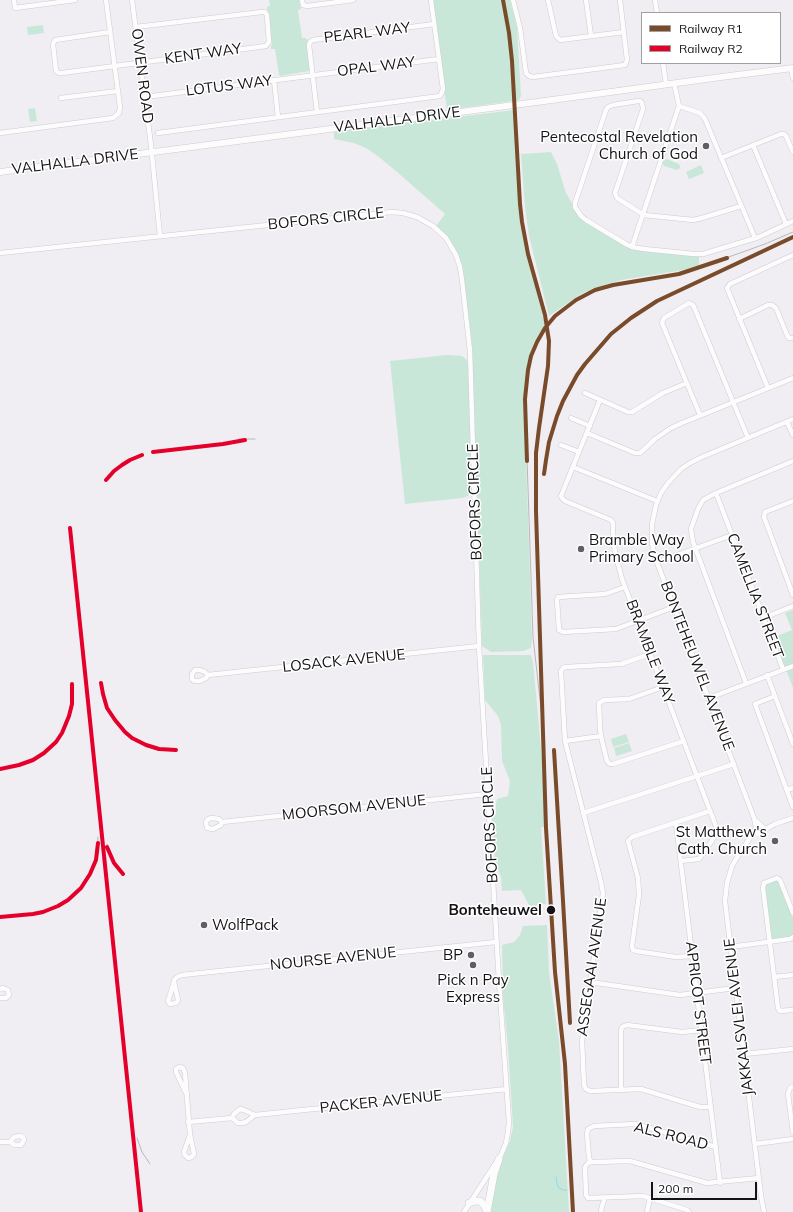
<!DOCTYPE html>
<style>
body{margin:0}
#map{position:relative;width:793px;height:1212px;overflow:hidden;background:#f0eef3;font-family:Mulish,sans-serif}
canvas{display:block}
.legend{position:absolute;left:641px;top:12px;width:140px;height:52px;box-sizing:border-box;background:#fff;border:1px solid #a1a0a1;margin:0;padding:5px 7px;list-style:none;font-size:12px;color:#131215}
.legend li{display:flex;align-items:center;gap:8px;height:20px}
.legend b{width:20px;border:1px solid #a1a0a1}
.scale{position:absolute;left:651px;top:1182px;width:106px;height:18px;box-sizing:border-box;border:2px solid #131215;border-top:0;padding-left:5px;font-size:12px;line-height:14px;white-space:nowrap;color:#131215;-webkit-text-stroke:3px #fff;paint-order:stroke}
</style>
<div id="map">
<canvas width="793" height="1212"></canvas>
<ul class="legend">
<li><b style="height:5px;background:#7a4b2a"></b>Railway R1</li>
<li><b style="height:5px;background:#e4002b"></b>Railway R2</li>
</ul>
<div class="scale">200 m</div>
</div>
<script>
const context = document.querySelector('canvas').getContext('2d');
context.lineJoin = 'round';
function fillPath(path, color) {
  context.fillStyle = color;
  context.fill(path, 'evenodd');
}
function shape(rows) {
  const path = new Path2D();
  for (const r of rows) {
    path.moveTo(r[0], r[1]);
    for (let i = 2; i < r.length; i += 2) path.lineTo(r[i], r[i + 1]);
  }
  return path;
}
function trace(path, color, width, dash) {
  context.strokeStyle = color;
  context.lineWidth = width;
  context.lineCap = dash ? 'butt' : 'round';
  context.setLineDash(dash || []);
  context.stroke(path);
}
function drawText(font, color, halo, rows, align = 'center') {
  context.font = font + ' Mulish,sans-serif';
  context.lineWidth = 3;
  context.setLineDash([]);
  context.textBaseline = 'middle';
  context.strokeStyle = halo;
  context.fillStyle = color;
  for (const [text, x, y, turn = 0] of rows) {
    context.save();
    context.translate(x, y);
    context.rotate((+turn || 0) * Math.PI / 180);
    context.textAlign = isNaN(turn) ? turn : align;
    if (halo) context.strokeText(text, 0, 0);
    context.fillText(text, 0, 0);
    context.restore();
  }
}
const green = shape([
 [269,0,299,0,301,9,298,10,302,38,305,38,308,40,307,44,310,70,309,71,280,76,279,75,275,49,271,49,271,47,272,44,267,7,270,6],
 [432,0,510,0,517,27,521,96,519,100,447,110],
 [43,25,44,33,28,35,27,27],
 [35,108,37,121,30,122,28,109],
 [514,110,519,204,523,233,527,256,545,324,534,343,528,360,524,395,532,639,531,648,523,651,491,652,482,646,472,344,463,271,460,260,455,248,448,237,436,226,445,214,397,172,379,157,366,148,354,143,334,139,334,132],
 [551,152,557,164,566,193,582,220,628,248,642,251,699,256,699,265,684,270,621,280,595,288,581,294,549,316,529,236,525,207,521,154],
 [667,159,679,164,680,166,680,168,677,170,664,166,662,162,663,160],
 [701,165,704,173,689,179,686,172],
 [447,355,462,356,467,360,468,364,472,486,472,491,468,496,462,498,405,504,390,361],
 [793,610,793,688,787,672,782,669,772,638,792,630,785,613],
 [483,655,531,655,533,662,542,759,545,827,541,827,546,904,540,904,537,906,530,907,521,890,502,891,501,877,496,864,492,818,496,814,496,803,497,799,508,796,510,781,502,761,501,725,498,716,485,700],
 [626,734,629,742,613,747,611,739],
 [629,743,632,751,616,756,614,748],
 [775,880,779,882,793,918,793,934,790,937,774,939,772,938,764,886,765,885],
 [547,925,549,972,559,1041,569,1212,488,1212,499,1167,510,1141,513,1127,508,1047,503,997,502,945,514,942,520,935,523,926]
]);
const stream = shape([
 [556,1177,557,1184,559,1188,563,1190,567,1190]
]);
const minor = shape([
 [14,0,15,8,75,0],
 [132,0,151,145,160,236],
 [302,0,303,5,307,6,353,0],
 [513,0,520,28,526,73,529,76,533,77,625,65,627,60,620,0],
 [548,0,556,36,560,40,624,32],
 [586,0,591,36],
 [655,0,657,13],
 [110,32,55,40,53,44,56,71,59,73,62,73,266,46,269,42,267,15,265,12,262,12,136,27],
 [663,63,666,84],
 [791,68,793,78],
 [274,80,278,117],
 [145,97,439,59],
 [61,98,118,91],
 [679,106,700,113,705,119,755,238],
 [317,112,309,45,310,42,313,40,434,24],
 [0,133,113,118,119,113,120,107,106,0],
 [158,133,440,96,442,92,443,89,431,0],
 [753,145,786,224],
 [721,158,781,134,784,134,786,136,793,152],
 [741,206,702,218,693,220,644,215,617,198,615,193,643,109,642,103,640,101,638,101,613,105,608,107,606,110,575,203,575,207,581,216,586,220,626,244,632,247,644,249,694,254,703,254,759,237,793,221],
 [632,247,679,106,674,83],
 [0,253,392,212,403,213,417,217,433,226,446,238,456,255,460,267,462,280,470,351,479,646,499,981,509,1122,508,1132,506,1143,501,1155,464,1212],
 [739,319,768,305,772,305,776,308,787,335,789,338,793,338],
 [768,388,727,288,730,284,793,255],
 [585,393,628,412,632,412,663,393,687,383],
 [600,400,561,496,562,498,565,501,611,520,613,523,613,537,615,552,622,579,717,829,717,832,711,842,699,859,681,861],
 [700,415,662,323,664,318,689,303,693,305,694,307,748,438],
 [571,418,590,426],
 [787,422,793,435],
 [587,433,635,453,640,453,655,439,671,428,682,423,793,378],
 [561,445,579,452],
 [573,467,657,501],
 [716,493,783,669],
 [793,501,765,512,764,517,793,595],
 [658,562,732,535],
 [625,587,605,594,558,597,557,600,559,630,563,632,616,629,674,607],
 [763,618,793,606],
 [650,654,621,664,566,667,563,668,561,671,565,741,601,882,603,893,582,1041,584,1085,586,1089,590,1091,641,1089,700,1107,711,1107],
 [195,670,200,670,205,672,208,675,206,678,200,681,194,681,192,679,192,674,195,670],
 [208,675,479,646],
 [767,675,793,744],
 [746,683,693,542,691,529,698,509,703,500,716,493,793,461],
 [663,687,629,699,604,700,599,703,600,729,602,741,607,761,610,764,613,764,684,741],
 [775,696,755,704,793,807],
 [709,698,793,666],
 [565,741,601,736],
 [787,790,793,788],
 [583,813,734,764],
 [212,818,219,819,222,822,221,825,213,829,207,828,206,822,208,819,212,818],
 [756,821,764,828,762,833,759,834,756,833,755,829,758,826,760,825],
 [222,822,487,794],
 [676,823,720,1183],
 [756,827,754,818,655,557,652,543,652,524,656,505,661,493,668,483,681,469,690,463,702,457,793,419],
 [755,830,738,856,732,866,727,883,725,901,761,1196,764,1212],
 [764,830,775,824,793,818],
 [793,913,780,880,777,878,764,883,763,888,778,1008,780,1011,793,1010],
 [730,947,790,939,793,937],
 [692,956,676,957,636,951,633,950,632,946,639,895,638,878,628,841,632,837,710,811],
 [774,977,793,975],
 [174,982,178,1000,176,1003,170,1004,168,1001,169,998,174,982,174,980,177,977,182,975,496,942],
 [590,982,680,995,735,988],
 [0,989,3,988,8,990,9,995,6,998,0,998],
 [744,1054,793,1049],
 [793,1087,790,1088,788,1094,793,1132],
 [621,1089,621,1031,622,1027,627,1025,682,1032,702,1030],
 [186,1093,176,1072,176,1069,179,1067,183,1068,185,1073,190,1135,194,1154,192,1157,188,1158,185,1155,184,1152,190,1135],
 [232,1118,234,1114,240,1109,244,1110,255,1115],
 [188,1122,232,1118,238,1123,242,1123,246,1122,255,1115,507,1089],
 [20,1136,23,1137,24,1140,21,1145,15,1145,10,1142,14,1137,20,1136],
 [0,1142,10,1142],
 [755,1144,793,1139],
 [591,1162,589,1158,587,1134,588,1129,594,1126,635,1124,716,1147],
 [601,1212,602,1206,605,1198],
 [647,1212,650,1198],
 [689,1212,687,1210,643,1196,588,1198,586,1195,585,1167,588,1163,591,1162,594,1162,630,1161,707,1183,759,1178]
]);
const major = shape([
 [0,172,537,102,721,77,793,68]
]);
const highway = shape([
 [469,1203,476,1201,480,1201,484,1205,487,1211],
 [487,1212,494,1174,499,1159]
]);
const rail = shape([
 [239,439,255,439],
 [153,452,223,444,245,440],
 [106,480,114,471,122,465,130,460,142,455],
 [70,528,141,1212],
 [101,683,103,694,107,708,115,720,125,732,132,738,146,745,159,749,176,750],
 [544,735,533,637,525,399,526,380,529,365,537,342,545,328,555,316,570,304,589,293,613,285,667,276,698,268,765,244,793,232],
 [0,769,19,765,33,760,44,753,56,742,62,733,69,716,72,704,72,684],
 [107,844,114,863,123,874],
 [0,917,33,914,48,911,58,906,72,897,84,884,93,869,97,853,98,837],
 [137,1138,142,1152,150,1164]
]);
const rail1 = shape([
 [503,0,509,33,512,61,520,204,522,222,528,254,545,315,549,341,548,366,539,428,536,453,536,511,546,828,555,972,565,1064,573,1212],
 [527,461,525,399,528,370,531,356,537,342,545,328,555,316,576,300,595,290,613,285,679,274,727,258],
 [544,474,546,460,549,442,557,416,563,401,577,375,585,364,611,334,631,318,657,301,793,237],
 [554,750,563,901,570,1023]
]);
const rail2 = shape([
 [153,452,223,444,245,440],
 [106,480,114,471,122,465,130,460,142,455],
 [70,528,141,1212],
 [101,683,103,694,107,708,115,720,125,732,132,738,146,745,159,749,176,750],
 [0,769,19,765,33,760,44,753,56,742,62,733,69,716,72,704,72,684],
 [107,847,114,863,123,874],
 [0,917,33,914,43,912,58,906,68,900,81,888,90,874,96,860,98,843]
]);
const markers = [
 [706,146,4,"#605f63"],
 [581,549,4,"#605f63"],
 [775,841,4,"#605f63"],
 [551,910,5,"#131215"],
 [204,925,4,"#605f63"],
 [471,955,4,"#605f63"],
 [473,965,4,"#605f63"]
];
const streetNames = [
 ["PEARL WAY",367,33,-7],
 ["KENT WAY",203,54,-8],
 ["OPAL WAY",376,67,-7],
 ["OWEN ROAD",142,76,83],
 ["LOTUS WAY",229,86,-7],
 ["VALHALLA DRIVE",397,120,-7],
 ["VALHALLA DRIVE",75,162,-7],
 ["BOFORS CIRCLE",326,219,-6],
 ["BOFORS CIRCLE",475,502,-92],
 ["CAMELLIA STREET",755,596,69],
 ["BRAMBLE WAY",650,652,69],
 ["LOSACK AVENUE",344,661,-6],
 ["BONTEHEUWEL AVENUE",697,666,69],
 ["MOORSOM AVENUE",354,808,-6],
 ["BOFORS CIRCLE",490,825,-93],
 ["NOURSE AVENUE",333,959,-6],
 ["ASSEGAAI AVENUE",592,967,-82],
 ["APRICOT STREET",698,1003,83],
 ["JAKKALSVLEI AVENUE",739,1017,-97],
 ["PACKER AVENUE",381,1102,-6],
 ["ALS ROAD",671,1136,14]
];
const poiNames = [
 ["Pentecostal Revelation",698,137],
 ["Church of God",698,154],
 ["Bramble Way",589,540,"left"],
 ["Primary School",589,557,"left"],
 ["St Matthew's",767,832],
 ["Cath. Church",767,849],
 ["WolfPack",212,925,"left"],
 ["BP",463,955],
 ["Pick n Pay",473,980,"center"],
 ["Express",473,997,"center"]
];
const stopNames = [
 ["Bonteheuwel",542,910]
];
fillPath(green, '#c9e7d8');
trace(stream, '#90d8f4', 1);
trace(minor, '#cdcbcf', 5.5);
trace(major, '#cdcbcf', 7);
trace(highway, '#cdcbcf', 8);
trace(minor, '#fdfcfd', 4.5);
trace(major, '#fdfcfd', 6);
trace(highway, '#fdfcfd', 7);
trace(rail, '#b7b7b8', 1);
trace(rail1, '#7a4b2a', 4);
trace(rail2, '#e4002b', 4);
for (const [x, y, r, color] of markers) {
  const dot = new Path2D();
  dot.arc(x, y, r, 0, 2 * Math.PI);
  context.fillStyle = color;
  context.fill(dot);
  trace(dot, '#fff', 1.5);
}
drawText('15px', '#131215', '#fff', streetNames);
drawText('15px', '#131215', '#fff', poiNames, 'right');
drawText('bold 15px', '#131215', '#fff', stopNames, 'right');
</script>
